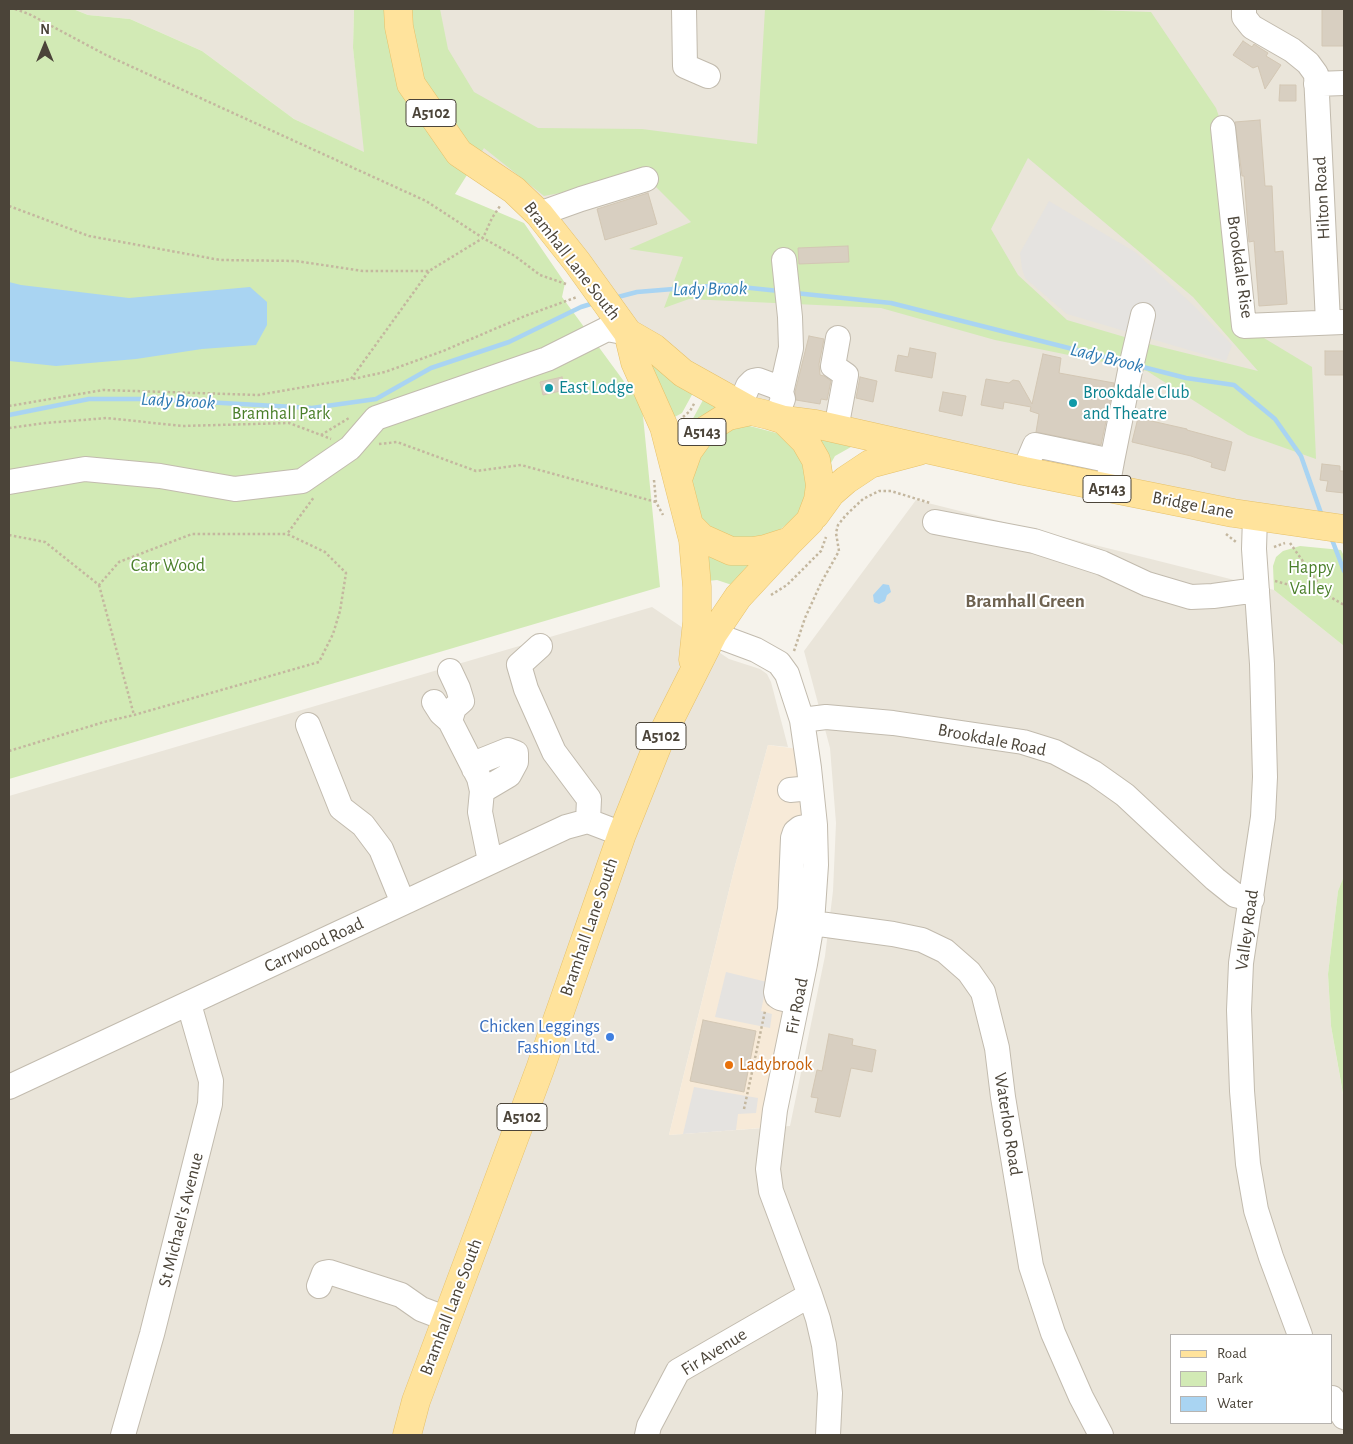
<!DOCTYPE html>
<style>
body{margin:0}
#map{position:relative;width:1353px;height:1444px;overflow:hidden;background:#f6f3ec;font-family:"Alegreya Sans",sans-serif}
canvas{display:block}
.frame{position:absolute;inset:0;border:10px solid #4b4439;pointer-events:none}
.legend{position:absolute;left:1170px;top:1334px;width:162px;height:90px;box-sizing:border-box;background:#fff;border:1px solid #b7b4b0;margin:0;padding:6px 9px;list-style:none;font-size:15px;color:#4b4439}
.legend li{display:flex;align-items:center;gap:10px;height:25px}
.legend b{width:25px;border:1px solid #b7b4b0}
.north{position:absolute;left:20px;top:20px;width:50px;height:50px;-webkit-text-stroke:4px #fff;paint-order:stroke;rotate:0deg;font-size:14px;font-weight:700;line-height:20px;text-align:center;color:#4b4439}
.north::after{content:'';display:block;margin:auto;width:18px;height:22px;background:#4b4439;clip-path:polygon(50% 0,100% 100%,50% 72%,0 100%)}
</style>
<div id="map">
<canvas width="1353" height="1444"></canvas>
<div class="frame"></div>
<ul class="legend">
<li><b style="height:6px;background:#ffe39c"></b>Road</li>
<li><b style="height:14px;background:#d2eab5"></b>Park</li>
<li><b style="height:14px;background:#a9d4f2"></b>Water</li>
</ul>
<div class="north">N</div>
</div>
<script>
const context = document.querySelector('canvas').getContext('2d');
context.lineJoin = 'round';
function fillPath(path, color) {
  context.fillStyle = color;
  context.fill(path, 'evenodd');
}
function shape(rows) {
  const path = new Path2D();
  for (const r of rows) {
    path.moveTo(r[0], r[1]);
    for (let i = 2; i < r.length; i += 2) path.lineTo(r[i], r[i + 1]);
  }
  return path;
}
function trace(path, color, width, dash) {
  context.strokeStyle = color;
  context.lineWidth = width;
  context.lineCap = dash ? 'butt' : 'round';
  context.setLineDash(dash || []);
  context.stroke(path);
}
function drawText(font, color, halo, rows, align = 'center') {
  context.font = font + ' "Alegreya Sans",sans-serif';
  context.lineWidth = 4;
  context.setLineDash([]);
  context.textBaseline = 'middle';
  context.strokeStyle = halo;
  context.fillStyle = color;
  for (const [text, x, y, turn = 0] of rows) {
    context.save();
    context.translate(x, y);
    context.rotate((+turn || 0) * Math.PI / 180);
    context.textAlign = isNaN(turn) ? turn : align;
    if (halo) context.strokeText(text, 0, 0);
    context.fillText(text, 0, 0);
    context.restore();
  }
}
const residential = shape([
 [73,9,354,9,353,48,365,153,294,119,202,51,130,19,88,15],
 [398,9,1344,9,1344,529,751,411,671,350,629,315,459,153],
 [916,500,1274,590,1344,646,1344,876,1338,891,1328,974,1331,1026,1344,1100,1344,1435,9,1435,9,796,652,607,729,659,760,669,767,674,771,682,788,747,768,745,735,866,669,1135,790,1126,825,956,833,891,836,823,830,748,804,651],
 [1172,1335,1332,1335,1332,1423,1172,1423]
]);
const commercial = shape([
 [768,745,798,749,808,845,799,950,761,1128,669,1135,735,866]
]);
const green = shape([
 [9,9,73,9,88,15,130,19,202,51,294,119,364,152,353,48,354,9,440,9,448,49,474,92,538,128,642,129,757,144,765,9,1065,9,1151,12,1216,108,1223,128,1244,326,1312,367,1316,459,1248,435,1147,371,995,340,881,308,689,299,664,308,683,257,629,249,691,222,646,177,544,196,484,148,455,194,524,223,565,283,562,297,642,406,660,587,9,779],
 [1028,158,1193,297,1258,371,1145,343,1067,320,1018,275,991,229],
 [653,358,694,391,682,413,671,419,642,365],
 [703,400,725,406,679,444,673,435,690,424],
 [742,424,784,435,797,446,809,475,803,509,795,518,769,538,745,546,702,528,688,490,697,445],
 [813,435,852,442,851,447,835,456,831,463,833,478],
 [1300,546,1341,550,1344,556,1344,646,1274,590,1273,566,1276,557,1283,551],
 [705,553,760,560,732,585,717,580,708,581],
 [1344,876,1344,1099,1331,1026,1328,974,1338,891]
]);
const parking = shape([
 [1049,201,1135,252,1195,307,1232,345,1226,361,1067,314,1025,278,1022,269,1020,253],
 [726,972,767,982,761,1011,772,1014,770,1028,715,1017],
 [694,1087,758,1098,756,1113,738,1114,736,1130,683,1134]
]);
const water = shape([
 [9,282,21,285,129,298,250,287,267,302,267,325,256,345,202,349,136,359,56,366,9,361],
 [883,584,889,585,891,592,887,595,885,601,879,604,874,602,873,595]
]);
const stream = shape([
 [795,293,891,303,1124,362],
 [614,298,637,292,722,285,779,291],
 [1139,366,1186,378,1234,385,1275,419,1301,456,1322,516],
 [9,415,89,399,151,399,312,408,376,399,431,368,509,342,581,307,594,303],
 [1331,537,1344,571]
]);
const building = shape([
 [1322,9,1344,9,1344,46,1322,46,1322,9],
 [1243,41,1252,47,1254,44,1260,48,1268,53,1266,56,1281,65,1265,89,1258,66,1253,68,1233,55,1243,41],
 [1280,85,1296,85,1296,101,1279,101,1280,85],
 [1260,120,1265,186,1272,186,1275,252,1283,251,1287,304,1259,306,1254,241,1249,242,1244,176,1242,176,1235,122,1260,120],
 [648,193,657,224,605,240,597,209,648,193],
 [848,246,849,262,799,264,798,248,848,246],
 [809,336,824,339,819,364,820,375,824,376,831,381,827,400,821,399,820,404,796,400,795,392,809,336],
 [910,348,936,353,932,378,895,371,898,355,908,357,910,348],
 [1325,351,1344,351,1344,375,1325,375,1325,351],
 [1043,354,1061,358,1059,373,1114,383,1101,445,1036,432,1039,414,1030,411,1031,407,1004,402,1003,409,981,405,986,379,1009,383,1013,380,1019,381,1032,404,1043,354],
 [562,377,565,390,543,395,540,382,562,377],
 [860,377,877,381,873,402,856,398,860,377],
 [943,392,966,396,962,416,939,411,943,392],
 [1138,418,1187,429,1187,430,1232,442,1225,471,1211,467,1212,463,1191,456,1132,442,1138,418],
 [1322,464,1340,466,1340,471,1344,471,1344,493,1326,491,1328,481,1320,480,1322,464],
 [703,1020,756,1031,744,1092,690,1081,703,1020],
 [829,1034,853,1039,852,1045,876,1050,872,1072,851,1068,840,1117,815,1112,818,1098,811,1097,817,1070,822,1071,829,1034]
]);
const path = shape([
 [15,9,29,14,106,55,426,201,483,238,515,256,540,275,566,284],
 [9,206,89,236,220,260,296,261,363,271,429,271,483,238,492,218,500,206],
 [353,379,385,372,443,351,525,316,577,297],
 [9,406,103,390,258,395,351,379,429,271],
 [683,417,690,411,695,402],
 [9,428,45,423,107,418,182,426,289,423,321,435,349,418],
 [321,435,331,439],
 [379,444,397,442,476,471,521,465,656,502],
 [654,480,656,502,663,515],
 [1226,534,1236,542],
 [9,535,45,542,99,585,119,562,192,534,287,534],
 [1290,543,1326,594],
 [1274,547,1285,543],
 [1275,581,1327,595,1344,605],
 [99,585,134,715],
 [771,595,787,585,821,551,826,537],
 [794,651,805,618,821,583,839,551,836,533,838,525,846,515,863,499,879,491,891,491,930,503],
 [9,751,104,722,134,715,319,662,333,634,340,611,346,573,325,552,287,534,314,497],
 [754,1063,765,1011],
 [744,1109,754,1063,750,1062]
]);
const minor = shape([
 [684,9,685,66,708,76],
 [1244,9,1244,17,1252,27,1292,50,1308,63,1316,74,1328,322],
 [1316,84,1344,83],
 [1223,128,1244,326,1343,322],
 [539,214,581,199,646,179],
 [781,392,791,348,790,317,784,260],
 [740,405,748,386,753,381,758,380,777,387,781,392,783,399,781,404],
 [836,429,846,375,833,366,838,338],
 [1112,461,1130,371,1143,315],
 [1024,471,1035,445,1112,461,1109,477],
 [9,482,85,469,160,476,235,489,302,481,350,448,376,418,547,359,607,329,628,333],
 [1255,517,1254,549,1262,664,1265,777,1263,817,1241,963,1239,1010,1242,1091,1248,1164,1256,1210,1271,1257,1300,1335],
 [935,522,1034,541,1102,563,1147,584,1191,597,1213,596,1257,590],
 [699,623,713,634,756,650,779,663,787,674,802,720,809,768,815,825,816,865,812,923,805,964,775,1110,768,1169,771,1191,810,1295,818,1319,824,1345,830,1393,828,1435],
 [540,646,519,665,526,689,554,752,589,799,588,821],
 [450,671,458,688,462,701,454,708,450,721,479,778,482,791,480,812,490,861],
 [434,702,441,713,450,721],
 [802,720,826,717,893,723,1023,742,1055,752,1094,773,1125,795,1215,879,1235,895,1252,899],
 [308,725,341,808,363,825,381,849,403,903],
 [474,769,483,760,508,750,516,753,516,762,509,775,482,791],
 [790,790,811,788],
 [812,923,893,934,922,940,945,951,969,972,983,992,997,1048,1003,1097,1031,1266,1053,1333,1081,1397,1101,1435],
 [797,1002,780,998,777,996,776,992,790,909,793,838,795,832,800,828,815,825],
 [9,1087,566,827,588,821,622,834],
 [319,1286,324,1273,329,1272,401,1295,421,1309,447,1319],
 [1332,1398,1344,1417],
 [123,1435,152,1334,210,1104,211,1081,189,1004],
 [647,1435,649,1426,678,1371,810,1295]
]);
const major = shape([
 [398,9,399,27,411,84,459,153,514,190,539,214,577,262,628,333,654,348,683,373,751,411],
 [628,333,635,362,664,427,693,540,697,587,697,622,693,660],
 [784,420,815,424,1024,471,1233,513,1344,529],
 [678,479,688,451,701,433,728,416,751,411,768,415,784,420,805,441,816,460,820,485,818,500,810,521,790,541,765,549,753,551,731,551,702,538,690,526],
 [815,515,831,493,846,480,870,464,919,451],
 [407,1435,416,1401,540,1069,622,834,660,739,713,634,738,597,790,541]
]);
const markers = [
 [549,388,5,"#0f9aa8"],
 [1073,403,5,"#0f9aa8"],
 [610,1037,5,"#3f7fe0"],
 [729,1065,5,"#e8710a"]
];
const shields = [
 [431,113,50],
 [702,432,48],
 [1107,489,48],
 [661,736,50],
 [522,1117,50]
];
const shieldNames = [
 ["A5102",431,113],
 ["A5143",702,432],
 ["A5143",1107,489],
 ["A5102",661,736],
 ["A5102",522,1117]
];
const streetNames = [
 ["Hilton Road",1322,198,-93],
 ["Bramhall Lane South",572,261,52],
 ["Brookdale Rise",1240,267,82],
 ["Bridge Lane",1193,505,11],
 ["Brookdale Road",992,740,11],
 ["Bramhall Lane South",589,927,-71],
 ["Valley Road",1247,930,-82],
 ["Carrwood Road",314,945,-25],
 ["Fir Road",797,1006,-79],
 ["Waterloo Road",1008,1124,81],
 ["St Michael's Avenue",181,1220,-76],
 ["Bramhall Lane South",451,1307,-69],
 ["Fir Avenue",714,1352,-32]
];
const cultureNames = [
 ["East Lodge",559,388],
 ["Brookdale Club",1083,393],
 ["and Theatre",1083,414]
];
const parkNames = [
 ["Bramhall Park",281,414],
 ["Carr Wood",168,566],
 ["Happy",1311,568],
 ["Valley",1311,589]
];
const shopNames = [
 ["Chicken Leggings",600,1027],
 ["Fashion Ltd.",600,1048]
];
const foodNames = [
 ["Ladybrook",739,1065]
];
const waterNames = [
 ["Lady Brook",710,289,-1],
 ["Lady Brook",1107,358,14],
 ["Lady Brook",178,401,3]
];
const neighbourhoodNames = [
 ["Bramhall Green",1025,601]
];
fillPath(residential, '#eae5da');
fillPath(commercial, '#f7ead8');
fillPath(green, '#d2eab5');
fillPath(parking, '#e5e3e0');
fillPath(water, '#a9d4f2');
trace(stream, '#a9d4f2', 4.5);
fillPath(building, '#d8cfc1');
trace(building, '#d3c7b4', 1);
trace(minor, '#c2bbae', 26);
trace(major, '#e6c16a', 29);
trace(path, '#c4b79f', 2.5, [2.5, 2.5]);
trace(minor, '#fff', 24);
trace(major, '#ffe39c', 28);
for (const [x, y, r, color] of markers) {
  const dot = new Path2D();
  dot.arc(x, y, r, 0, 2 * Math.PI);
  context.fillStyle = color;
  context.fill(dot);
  trace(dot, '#fff', 2);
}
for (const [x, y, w] of shields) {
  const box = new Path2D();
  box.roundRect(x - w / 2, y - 13.5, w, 27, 4);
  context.fillStyle = '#fff';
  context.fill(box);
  trace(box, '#4b4439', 1);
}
drawText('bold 16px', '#4b4439', null, shieldNames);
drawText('18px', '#4b4439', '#fff', streetNames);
drawText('18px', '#0d838f', '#fff', cultureNames, 'left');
drawText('18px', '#4a7f2a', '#fff', parkNames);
drawText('18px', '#366cbe', '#fff', shopNames, 'right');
drawText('18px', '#c56008', '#fff', foodNames, 'left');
drawText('italic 19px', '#2e7ab2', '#fff', waterNames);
drawText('bold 19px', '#6e6250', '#fff', neighbourhoodNames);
</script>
